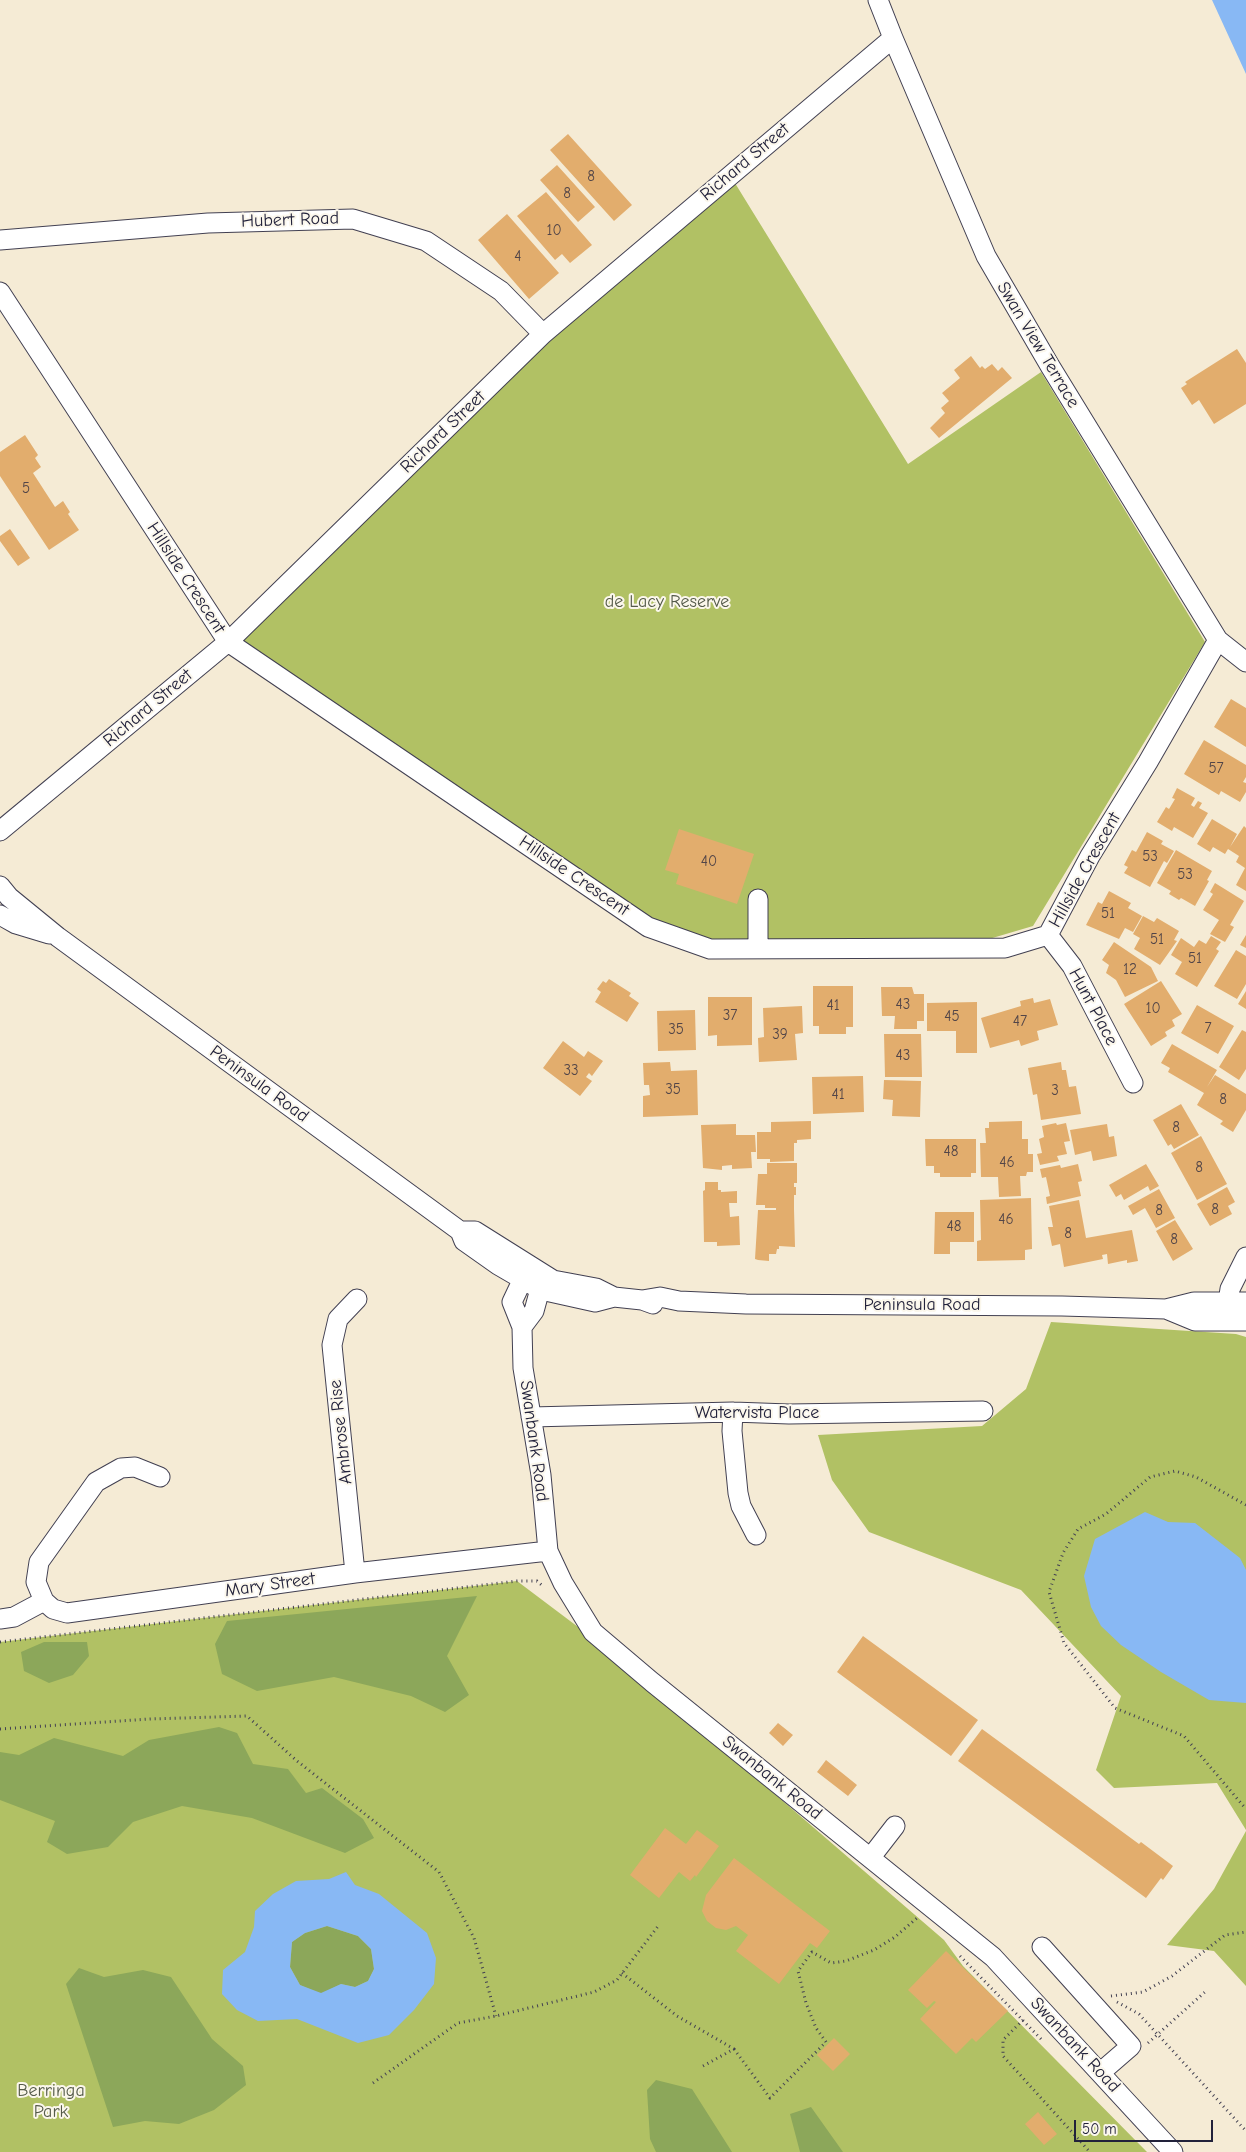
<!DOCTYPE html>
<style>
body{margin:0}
#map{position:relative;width:1246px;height:2152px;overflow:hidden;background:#f5ebd5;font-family:"Comic Neue",sans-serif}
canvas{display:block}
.scale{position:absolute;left:1074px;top:2120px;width:139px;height:22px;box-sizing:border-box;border:2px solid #22223b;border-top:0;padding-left:6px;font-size:15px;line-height:18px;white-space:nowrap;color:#22223b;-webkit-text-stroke:4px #fbf7ec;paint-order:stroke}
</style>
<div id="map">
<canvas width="1246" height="2152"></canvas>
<div class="scale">50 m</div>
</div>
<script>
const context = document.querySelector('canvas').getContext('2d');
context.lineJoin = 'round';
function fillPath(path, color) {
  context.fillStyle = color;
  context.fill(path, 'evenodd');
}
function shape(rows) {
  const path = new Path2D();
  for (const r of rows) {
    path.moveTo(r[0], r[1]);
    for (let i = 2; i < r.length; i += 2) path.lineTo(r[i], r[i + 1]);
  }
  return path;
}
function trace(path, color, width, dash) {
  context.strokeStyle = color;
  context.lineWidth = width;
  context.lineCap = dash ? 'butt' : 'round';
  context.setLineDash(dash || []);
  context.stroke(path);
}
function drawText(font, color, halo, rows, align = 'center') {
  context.font = font + ' "Comic Neue",sans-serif';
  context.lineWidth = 4;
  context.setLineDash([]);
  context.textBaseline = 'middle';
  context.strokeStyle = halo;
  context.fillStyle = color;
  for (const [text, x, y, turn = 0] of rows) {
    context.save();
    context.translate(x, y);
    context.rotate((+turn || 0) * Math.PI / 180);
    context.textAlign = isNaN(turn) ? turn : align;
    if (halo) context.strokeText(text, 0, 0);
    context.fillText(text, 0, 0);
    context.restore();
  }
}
const green = shape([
 [730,175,908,464,1041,372,1205,642,1033,926,989,939,711,946,680,938,228,642,543,334],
 [1051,1322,1236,1334,1246,1337,1246,1830,1217,1783,1114,1788,1096,1770,1121,1696,1021,1590,869,1532,832,1480,818,1435,982,1426,1026,1389],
 [517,1581,602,1645,944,1940,963,1966,1147,2152,0,2152,0,1642],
 [1246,1831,1246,1986,1214,1951,1167,1945,1214,1889]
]);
const forest = shape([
 [477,1596,447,1656,469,1695,445,1712,411,1696,334,1677,257,1691,222,1674,215,1644,227,1621],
 [44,1642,87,1642,89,1656,73,1675,49,1683,24,1671,21,1652],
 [219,1727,237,1733,253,1764,288,1769,306,1793,322,1788,363,1819,374,1838,345,1853,252,1818,182,1806,133,1822,108,1847,67,1854,47,1842,55,1821,0,1800,0,1752,19,1755,54,1738,123,1756,149,1740],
 [327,1926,358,1936,371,1949,374,1969,368,1981,355,1987,341,1984,321,1994,300,1985,290,1967,292,1942,305,1933],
 [79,1968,104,1977,143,1970,171,1977,212,2039,243,2066,246,2085,214,2110,179,2124,145,2121,113,2127,66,1984],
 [656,2080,692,2089,732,2152,656,2152,650,2139,647,2090],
 [811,2107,843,2152,800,2152,790,2114]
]);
const water = shape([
 [1212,0,1246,0,1246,74],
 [1145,1512,1168,1522,1195,1523,1240,1558,1246,1570,1246,1703,1209,1700,1161,1672,1121,1645,1101,1626,1091,1607,1084,1576,1095,1539],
 [346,1872,355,1885,379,1894,427,1933,436,1958,434,1984,414,2010,389,2035,358,2043,297,2019,258,2021,237,2010,222,1994,223,1970,245,1952,254,1927,255,1911,273,1894,296,1881,329,1879],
 [327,1926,358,1936,371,1949,374,1969,368,1981,355,1987,341,1984,321,1993,300,1985,290,1967,292,1942,305,1933]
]);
const building = shape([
 [568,134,632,205,614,221,550,150],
 [557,165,595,207,578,222,540,180],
 [546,192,592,245,570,263,562,254,555,260,517,216],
 [507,214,559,273,529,299,478,240],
 [1237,349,1246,363,1246,404,1214,424,1199,400,1192,405,1181,388,1187,384,1185,382],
 [971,356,980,368,982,366,985,369,992,364,998,371,1002,367,1012,378,939,438,930,428,945,413,941,408,949,401,942,393,960,378,954,370],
 [25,435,38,455,35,458,41,467,33,473,55,507,63,501,70,512,68,514,79,530,49,550,0,476,0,452],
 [10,529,30,558,18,566,0,541,0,536],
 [1231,699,1246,708,1246,747,1214,727],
 [1204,740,1246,765,1246,777,1243,782,1246,783,1246,792,1240,802,1221,791,1219,795,1184,774],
 [1177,788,1195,798,1191,805,1194,807,1198,801,1202,803,1199,808,1208,813,1193,838,1174,827,1172,831,1157,822,1166,807,1169,809,1175,799,1172,798],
 [1212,819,1237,834,1230,847,1244,826,1246,828,1246,891,1236,885,1245,868,1236,862,1239,856,1228,849,1225,854,1213,847,1210,852,1197,844],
 [679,829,754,854,737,904,676,884,679,874,665,870],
 [1147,832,1163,841,1161,844,1174,851,1167,863,1164,861,1150,887,1124,873,1128,867,1124,865,1132,850,1136,852],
 [1176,850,1212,871,1207,880,1209,881,1195,906,1181,898,1179,900,1169,894,1171,891,1157,883],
 [1215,883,1244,901,1230,925,1234,927,1225,942,1210,934,1219,920,1203,910,1213,894,1210,892],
 [1109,891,1131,903,1128,908,1142,916,1133,932,1125,928,1119,939,1086,925,1098,902,1102,904],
 [1143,916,1154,922,1157,918,1179,931,1174,940,1177,941,1160,965,1134,949,1140,938,1133,934],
 [1246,935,1246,948,1240,945],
 [1211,936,1221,942,1216,949,1219,951,1197,987,1175,974,1182,962,1171,955,1181,938,1194,947,1199,940,1206,944],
 [1114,942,1151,967,1158,981,1125,997,1116,980,1106,973,1109,965,1102,960],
 [1236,950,1246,956,1246,984,1237,999,1214,986],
 [609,979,631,993,629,996,639,1003,627,1022,595,1002,601,992,597,989,603,981,606,983],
 [1161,981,1182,1014,1172,1020,1175,1026,1165,1032,1167,1036,1151,1046,1124,1004],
 [813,986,853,986,853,1027,846,1027,846,1034,819,1034,819,1026,813,1026],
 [881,987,912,987,914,994,924,994,924,1021,917,1021,917,1029,894,1029,895,1016,882,1016],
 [1246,991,1246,1009,1238,1004],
 [708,997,752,997,752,1045,717,1046,717,1035,708,1036],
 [1033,998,1034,1003,1050,999,1058,1025,1037,1031,1039,1040,1021,1046,1019,1040,990,1048,981,1018,1021,1006,1020,1001],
 [977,1002,977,1053,956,1053,956,1031,927,1031,927,1003],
 [1197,1005,1234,1026,1218,1054,1181,1033],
 [802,1006,803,1033,795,1034,797,1060,759,1062,758,1038,764,1037,763,1008],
 [695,1010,696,1050,658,1051,657,1011],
 [1242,1030,1246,1032,1246,1069,1239,1080,1219,1067],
 [884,1034,921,1034,922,1077,885,1077],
 [563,1041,584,1057,588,1051,603,1061,592,1076,589,1073,586,1077,592,1081,580,1096,543,1068],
 [1172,1044,1217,1070,1207,1087,1215,1075,1246,1094,1246,1110,1233,1132,1220,1124,1223,1121,1197,1105,1204,1093,1168,1072,1170,1068,1161,1063],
 [670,1062,671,1071,697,1070,698,1115,643,1117,643,1096,650,1095,649,1085,644,1085,643,1063],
 [1061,1062,1062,1070,1066,1070,1069,1087,1076,1086,1081,1114,1041,1120,1037,1094,1033,1095,1028,1068],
 [863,1076,864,1112,813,1114,812,1077],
 [884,1080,921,1081,920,1117,892,1116,893,1100,883,1099],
 [1181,1104,1199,1135,1174,1149,1171,1144,1168,1146,1153,1120],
 [811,1121,811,1139,797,1140,797,1143,794,1143,794,1161,770,1162,770,1159,757,1159,757,1132,771,1132,771,1122],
 [1022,1121,1022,1139,1028,1139,1028,1154,1033,1154,1033,1172,1027,1172,1026,1176,1020,1176,1021,1196,999,1197,998,1177,981,1177,980,1143,986,1143,985,1128,989,1128,989,1122],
 [1056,1123,1057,1125,1066,1123,1070,1141,1064,1142,1067,1154,1057,1156,1059,1161,1040,1165,1037,1154,1042,1153,1039,1139,1044,1137,1042,1126],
 [736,1124,736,1135,755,1135,756,1152,751,1152,752,1168,732,1169,732,1165,722,1166,722,1170,703,1168,701,1125],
 [1107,1124,1109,1137,1114,1136,1117,1156,1093,1161,1091,1151,1075,1155,1070,1130],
 [1201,1136,1227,1184,1197,1200,1171,1153],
 [925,1139,976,1139,976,1173,971,1173,971,1177,940,1177,940,1173,934,1173,934,1166,926,1166],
 [767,1163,797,1163,797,1183,794,1183,794,1187,796,1187,796,1195,794,1195,794,1209,795,1247,779,1246,779,1249,777,1249,776,1254,769,1254,769,1261,758,1260,755,1259,758,1210,776,1210,776,1208,765,1208,765,1205,756,1205,758,1174,767,1174],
 [1078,1164,1082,1181,1078,1182,1081,1196,1047,1204,1046,1197,1050,1196,1046,1177,1042,1178,1040,1169,1060,1165,1061,1168],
 [1146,1164,1159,1186,1150,1191,1148,1186,1124,1200,1121,1194,1116,1197,1109,1185],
 [705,1182,718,1182,718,1190,721,1190,721,1192,737,1191,737,1203,729,1203,730,1217,739,1216,740,1245,717,1246,717,1242,704,1242,703,1191,705,1190],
 [1227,1187,1235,1202,1228,1206,1232,1214,1210,1226,1197,1204],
 [1159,1189,1175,1218,1156,1228,1145,1208,1133,1215,1128,1206],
 [1031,1198,1032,1249,1025,1250,1025,1260,977,1261,977,1241,981,1240,980,1200],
 [1079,1200,1086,1238,1132,1230,1138,1261,1127,1263,1127,1260,1108,1264,1107,1254,1102,1255,1103,1259,1064,1267,1060,1244,1052,1246,1048,1227,1053,1227,1049,1206],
 [935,1212,974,1212,974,1242,950,1242,950,1254,934,1254],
 [1175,1220,1193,1249,1173,1261,1156,1231],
 [863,1636,978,1720,951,1756,837,1672],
 [778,1723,793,1735,783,1746,769,1733],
 [982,1729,1139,1844,1141,1842,1173,1866,1163,1880,1161,1878,1146,1898,958,1761],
 [826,1760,857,1785,848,1796,817,1772],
 [665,1828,686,1844,697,1830,719,1846,696,1877,695,1875,690,1881,679,1872,659,1898,630,1875],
 [734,1858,830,1931,817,1948,810,1943,779,1984,736,1951,748,1935,736,1926,726,1930,716,1928,707,1921,702,1911,706,1895],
 [946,1951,1008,2011,976,2042,972,2038,956,2054,920,2019,936,2002,934,2001,927,2008,908,1990],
 [834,2038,850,2054,833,2071,817,2055],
 [1038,2112,1057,2134,1044,2145,1025,2124]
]);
const path = shape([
 [1246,1505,1196,1477,1175,1471,1150,1477,1106,1514,1078,1529,1063,1553,1049,1592,1064,1643,1115,1708,1184,1736,1246,1809],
 [0,1642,517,1581,537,1581,544,1587],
 [0,1729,150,1719,247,1716,297,1761,439,1872,474,1938,496,2016],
 [960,1956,1043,2041],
 [622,1973,677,2016,734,2049,703,2066],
 [1111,1996,1143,1992,1172,1976,1225,1935,1246,1932],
 [1117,2002,1139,2014,1246,2131],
 [1023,2020,1003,2040,1003,2056,1090,2152],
 [1148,2043,1206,1991],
 [734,2049,770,2098,826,2042,816,2028,806,2003,798,1971,812,1952,831,1963,846,1961,874,1950,895,1937,917,1918],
 [373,2083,458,2023,496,2016,594,1992,617,1980,659,1925]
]);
const minor = shape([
 [878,0,893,38,986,256,1050,366,1218,640,1246,662],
 [0,240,208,223,353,219,426,241,501,291,543,334],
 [0,292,228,642,648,927,710,949,1005,948,1048,935,1090,856,1148,762,1218,640],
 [0,831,228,642,543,334,893,38],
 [0,886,9,897,58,937,460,1231,464,1241,498,1265,541,1290,595,1302,614,1297],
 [758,899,758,949],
 [0,915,16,924,49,934],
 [1048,935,1072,966,1133,1083],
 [460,1231,475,1231,553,1280,596,1288,614,1297,642,1300,653,1304],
 [529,1266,512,1302,522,1327,523,1368,541,1475,548,1551,563,1583,593,1632,652,1682,993,1957,1173,2152],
 [642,1300,660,1297,679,1301,746,1304,1062,1306,1166,1309,1194,1302,1246,1302],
 [1166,1309,1195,1321,1246,1321],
 [1226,1315,1230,1289,1246,1257],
 [522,1327,534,1311,543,1278],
 [733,1412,732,1431,738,1493,741,1506,756,1535],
 [531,1417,733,1412,789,1414,983,1411],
 [355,1573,332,1345,338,1319,357,1299],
 [44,1601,36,1582,39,1562,96,1482,121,1468,135,1467,160,1477],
 [0,1619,14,1617,44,1601,53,1609,67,1613,355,1573,548,1551],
 [871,1857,895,1826],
 [1042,1947,1131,2046,1101,2072]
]);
const numberNames = [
 ["8",591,177],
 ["8",567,194],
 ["10",554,231],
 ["4",518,257],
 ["5",26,489],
 ["57",1216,769],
 ["53",1150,857],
 ["40",709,862],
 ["53",1185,875],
 ["51",1108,914],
 ["51",1157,940],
 ["51",1195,959],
 ["12",1130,970],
 ["43",903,1005],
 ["41",833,1006],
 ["10",1153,1009],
 ["37",730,1016],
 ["45",952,1017],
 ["47",1020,1022],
 ["7",1208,1029],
 ["35",676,1030],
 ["39",780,1035],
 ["43",903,1056],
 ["33",571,1071],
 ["35",673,1090],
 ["3",1055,1091],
 ["41",838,1095],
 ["8",1223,1100],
 ["8",1176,1128],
 ["48",951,1152],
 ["46",1007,1163],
 ["8",1199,1168],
 ["8",1215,1210],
 ["8",1159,1211],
 ["46",1006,1220],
 ["48",954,1227],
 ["8",1068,1234],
 ["8",1174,1240]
];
const streetNames = [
 ["Richard Street",745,162,-40],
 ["Hubert Road",290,220,-2],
 ["Swan View Terrace",1038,345,59],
 ["Richard Street",443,432,-44],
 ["Hillside Crescent",186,578,57],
 ["Richard Street",148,708,-40],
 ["Hillside Crescent",1085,870,-61],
 ["Hillside Crescent",574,876,34],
 ["Hunt Place",1093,1007,62],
 ["Peninsula Road",259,1084,36],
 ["Peninsula Road",922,1305],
 ["Watervista Place",757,1413],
 ["Ambrose Rise",341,1432,-96],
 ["Swanbank Road",534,1441,82],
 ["Mary Street",270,1585,-8],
 ["Swanbank Road",772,1778,39],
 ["Swanbank Road",1075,2045,47]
];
const parkNames = [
 ["de Lacy Reserve",667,602],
 ["Berringa",51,2091],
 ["Park",51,2112]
];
fillPath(green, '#b1c164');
fillPath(forest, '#8ca75a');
fillPath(water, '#88b8f4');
fillPath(building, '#e2ad6d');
trace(minor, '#424052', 21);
trace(path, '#424052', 3, [1, 4]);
trace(minor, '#fff', 19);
drawText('15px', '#524548', null, numberNames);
drawText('18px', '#22223b', '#fbf7ec', streetNames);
drawText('18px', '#545a49', '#fbf7ec', parkNames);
</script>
